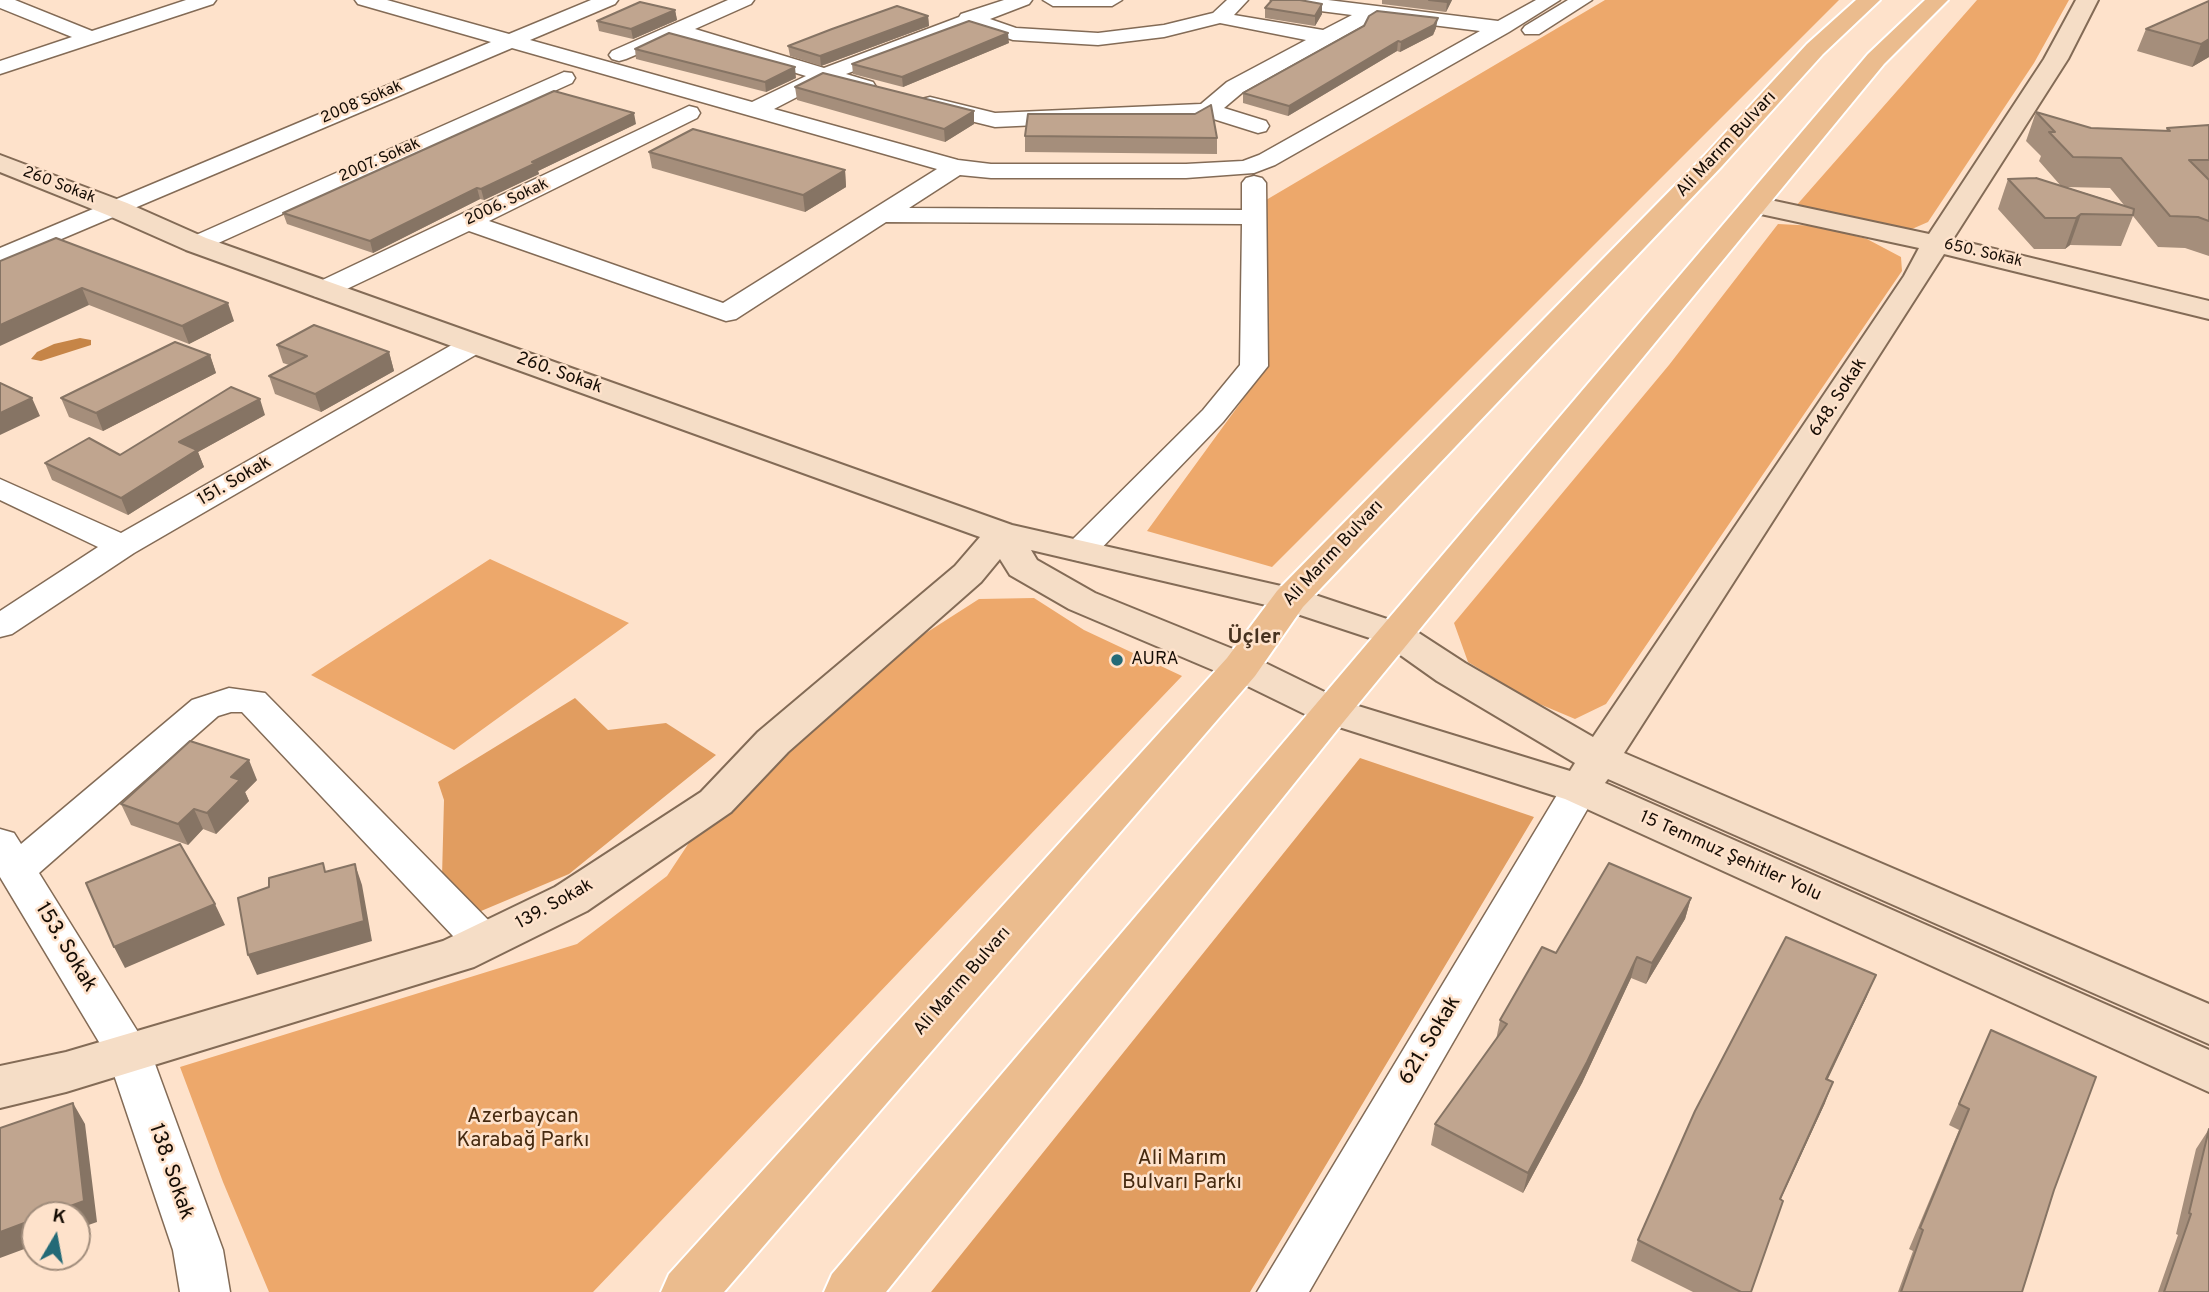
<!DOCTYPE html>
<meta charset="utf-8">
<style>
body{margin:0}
#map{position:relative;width:2209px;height:1292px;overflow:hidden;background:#fee2cb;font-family:Overpass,sans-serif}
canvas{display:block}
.north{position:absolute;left:21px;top:1201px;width:70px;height:70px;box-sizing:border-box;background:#fee2cb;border:2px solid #a18d7c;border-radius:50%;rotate:10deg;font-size:19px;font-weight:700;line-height:28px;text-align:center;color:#160d05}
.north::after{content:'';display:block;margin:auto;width:24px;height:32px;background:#236a77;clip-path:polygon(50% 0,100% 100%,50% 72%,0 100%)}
</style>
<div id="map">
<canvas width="2209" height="1292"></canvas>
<div class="north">K</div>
</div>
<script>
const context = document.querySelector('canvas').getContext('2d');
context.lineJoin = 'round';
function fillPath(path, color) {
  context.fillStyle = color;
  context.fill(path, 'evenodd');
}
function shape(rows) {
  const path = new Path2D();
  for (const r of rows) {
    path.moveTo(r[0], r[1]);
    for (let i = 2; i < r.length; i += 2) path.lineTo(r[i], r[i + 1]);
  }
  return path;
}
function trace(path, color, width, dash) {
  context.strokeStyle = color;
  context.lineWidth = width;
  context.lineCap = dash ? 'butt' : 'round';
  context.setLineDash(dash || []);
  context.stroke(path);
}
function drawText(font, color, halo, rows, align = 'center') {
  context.font = font + ' Overpass,sans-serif';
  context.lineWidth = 5;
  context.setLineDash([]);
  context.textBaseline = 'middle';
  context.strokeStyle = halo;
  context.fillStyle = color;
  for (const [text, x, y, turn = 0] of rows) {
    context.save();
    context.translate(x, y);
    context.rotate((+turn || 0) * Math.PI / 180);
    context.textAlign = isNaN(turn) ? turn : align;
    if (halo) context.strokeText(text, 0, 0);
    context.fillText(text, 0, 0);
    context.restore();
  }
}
const green = shape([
 [1605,0,1839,0,1272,567,1147,531,1260,376,1261,203],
 [1977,0,2069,0,2034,63,1928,222,1912,229,1876,226,1795,207],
 [1778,224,1817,226,1867,239,1901,257,1902,271,1606,704,1575,719,1530,700,1468,662,1454,623,1669,365],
 [490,559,629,623,454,750,311,675],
 [1034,598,1084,630,1182,676,593,1292,269,1292,223,1182,180,1067,577,944,667,876,716,802,915,640,979,599]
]);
const forest = shape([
 [575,698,608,730,666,723,716,755,569,874,474,914,442,877,444,800,438,782],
 [1360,758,1534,817,1250,1292,931,1292]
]);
const water = shape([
 [80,338,91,340,91,345,41,361,31,359,37,352,54,344]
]);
const street = shape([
 [0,0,15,0,92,31,186,0,216,0,213,4,0,74,0,61,72,37,0,8,0,0],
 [355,0,387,0,509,34,591,0,618,0,615,4,530,40,752,102,806,76,678,37,626,59,619,61,612,59,609,55,612,51,728,0,754,0,751,4,695,29,824,68,959,17,961,14,1004,0,1032,0,1029,4,990,19,1016,28,1098,33,1164,25,1213,13,1227,0,1248,0,1234,15,1323,30,1352,15,1281,6,1271,0,1328,0,1498,21,1536,0,1560,0,1509,32,1275,165,1254,173,1186,178,991,178,960,175,909,208,1242,210,1242,183,1246,178,1254,176,1262,178,1266,183,1268,366,1223,422,1092,558,1080,561,1068,558,1064,551,1068,544,1203,410,1240,365,1242,224,886,222,736,319,726,321,469,231,332,296,323,298,314,296,310,290,314,284,689,106,697,108,700,113,697,118,489,221,723,303,937,169,512,48,0,265,0,248,491,42,358,4,355,0],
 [1376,18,1480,31,1259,155,1243,161,1186,164,991,164,958,160,774,109,826,82,865,93,873,92,876,87,873,82,846,74,972,26,1013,40,1098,45,1164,37,1220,23,1306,40,1227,82,1201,104,995,113,930,97,922,99,919,104,922,109,995,127,1207,117,1258,133,1266,131,1269,126,1266,121,1224,108,1243,92,1376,18],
 [1043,0,1122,0,1112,6,1053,6,1043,0],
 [1568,0,1592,0,1539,34,1525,34,1522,30,1525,26,1568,0],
 [564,72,572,73,575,78,572,83,205,249,196,252,187,249,183,244,187,239,564,72],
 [474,336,484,338,488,344,484,350,134,553,12,634,0,637,0,611,98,547,0,500,0,479,121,533,464,338,474,336],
 [229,688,265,693,499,931,505,942,499,953,484,958,469,953,242,712,231,712,218,716,39,873,151,1053,223,1250,230,1292,180,1292,173,1250,108,1057,0,877,0,829,14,833,21,844,192,700,229,688],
 [1580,776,1594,780,1599,789,1309,1292,1257,1292,1566,780,1580,776]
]);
const secondary = shape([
 [2076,0,2098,0,2068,59,1953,239,2209,301,2209,319,1944,254,1624,753,2209,1004,2209,1044,1608,779,1605,783,2209,1050,2209,1092,1565,799,1317,720,1227,676,1069,609,1010,575,1000,559,981,582,788,752,731,812,587,911,474,967,66,1092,0,1108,0,1066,66,1052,443,941,555,887,701,792,758,732,955,566,980,537,186,250,107,215,0,172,0,155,127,203,206,238,1012,525,1303,591,1408,626,1465,663,1593,737,1904,276,1919,248,1756,213,1746,211,1743,205,1746,199,1756,197,1929,234,2044,59,2076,0],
 [1031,550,1279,608,1382,642,1437,681,1575,763,1570,771,1345,702,1255,658,1095,593,1037,560,1031,550]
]);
const primary = shape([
 [1856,0,1880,0,1823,54,1722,166,1303,607,1255,676,724,1292,661,1292,669,1274,1227,658,1277,591,1704,156,1807,44,1856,0],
 [1925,0,1948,0,1884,64,1345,720,886,1292,824,1292,832,1274,1868,54,1925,0]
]);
const wall = shape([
 [1382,0,1452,0,1446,12,1382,4],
 [2209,1,2209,57,2192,67,2137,51,2146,29],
 [1322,4,1322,14,1315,26,1265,18,1265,8],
 [675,10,677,20,633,39,599,31,597,21],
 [928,16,929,26,821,66,790,56,788,46],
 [1436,28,1433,35,1400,52,1397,51,1288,116,1243,103,1243,93],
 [1009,43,903,87,853,74,852,64],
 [635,49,796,78,766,92,636,59],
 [795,87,974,124,945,142,797,100],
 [2036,112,2091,128,2166,131,2167,128,2209,125,2209,256,2185,248,2158,247,2133,216,2121,246,2070,245,2065,249,2034,249,1998,209,2008,179,2061,186,2039,161,2041,156,2026,141],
 [2066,187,2110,188,2124,205],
 [636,124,538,171,539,174,484,200,480,199,373,253,287,224,283,213],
 [1025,136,1217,138,1217,154,1025,152],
 [649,152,845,170,846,187,805,212,652,168],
 [0,261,234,321,189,344,89,305],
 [277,345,389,352,394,371,321,412,275,394,269,376,289,365,283,363],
 [210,355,216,373,103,431,69,417,61,398],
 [265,415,198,452,204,467,128,515,52,480,45,463,120,455],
 [257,780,245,792,249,801,216,834,203,829,188,845,131,825,121,804],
 [1691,898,1685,919,1646,984,1631,978,1582,1083,1523,1193,1431,1145,1435,1124,1496,1040,1500,1020,1556,953],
 [1867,996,1827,1079,1825,1103,1780,1200,1751,1292,1693,1292,1631,1261,1638,1240],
 [1991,1030,2054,1190,2022,1292,1898,1292,1913,1251,1909,1249,1959,1130,1949,1125],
 [2209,1129,2209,1292,2158,1292,2178,1235,2176,1234,2196,1149]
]);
const shadedWall = shape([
 [1448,0,1452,0,1446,12,1447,2],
 [1322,4,1322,14,1315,26,1315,16],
 [675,10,677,20,633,39,631,29],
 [928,16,929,26,821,66,820,56],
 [1438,18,1436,28,1433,35,1400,52,1401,42],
 [1008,33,1009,43,903,87,902,77],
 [2209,39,2209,57,2192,67,2201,44],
 [1398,41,1397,51,1288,116,1289,106],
 [795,67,796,78,766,92,765,82],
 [974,111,974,124,945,142,944,129],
 [634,113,636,124,538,171,539,174,484,200,481,189,532,162],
 [845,170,846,187,805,212,803,195],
 [477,188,480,199,373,253,370,241],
 [2081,214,2070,245,2065,249,2076,218],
 [82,288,89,305,0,346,0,325],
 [228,303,234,321,189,344,182,326],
 [389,352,394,371,321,412,315,394],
 [210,355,216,373,103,431,96,413],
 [32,398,40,416,0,435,0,413],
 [260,399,265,415,198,452,204,467,128,515,121,498,179,442],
 [249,760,257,780,245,792,249,801,216,834,207,813,231,777],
 [194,809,203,829,188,845,178,824],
 [355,864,362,885,372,941,257,975,248,955],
 [1691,898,1685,919,1646,984,1652,963],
 [215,904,225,925,125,968,114,947],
 [1637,957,1631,978,1582,1083,1523,1193,1528,1173],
 [1876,975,1867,996,1818,1100,1826,1079],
 [1833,1082,1825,1103,1771,1220,1780,1199],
 [73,1103,85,1124,97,1222,77,1229,77,1215,46,1215],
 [35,1219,35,1245,0,1258,0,1232]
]);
const building = shape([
 [1272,0,1300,0,1322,4,1315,16,1265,8,1272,0],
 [1429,0,1448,0,1447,2,1429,0],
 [2209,1,2209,39,2201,44,2146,29,2209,1],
 [640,2,675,10,631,29,597,21,640,2],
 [897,6,928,16,820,56,788,46,832,29,897,6],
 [1377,11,1438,18,1434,25,1401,42,1398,41,1289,106,1243,93,1364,26,1369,16,1377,11],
 [969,21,1008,33,902,77,852,64,969,21],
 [669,33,795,67,765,82,635,49,669,33],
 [823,73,974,111,944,129,795,87,823,73],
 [554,91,634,113,532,162,536,163,481,189,477,188,370,241,283,213,554,91],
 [1211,105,1217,138,1025,136,1028,114,1195,114,1211,105],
 [2036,112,2091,128,2170,131,2167,128,2209,125,2209,160,2189,160,2209,180,2209,221,2198,217,2170,216,2121,158,2073,157,2049,132,2055,132,2036,112],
 [693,129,845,170,803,195,649,152,693,129],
 [2036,178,2134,209,2133,215,2081,214,2076,218,2045,218,2008,179,2036,178],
 [56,238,228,303,182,326,82,288,0,325,0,261,56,238],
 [314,325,389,352,315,394,269,376,307,356,277,345,314,325],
 [175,342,210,355,96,413,61,398,175,342],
 [0,383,32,398,0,413,0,383],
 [231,387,260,399,179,442,197,450,121,498,45,463,89,438,120,455,231,387],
 [190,741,249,760,231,777,240,780,207,813,194,809,178,824,121,804,190,741],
 [180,844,215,904,114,947,86,883,180,844],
 [323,863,325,872,355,864,364,921,248,955,238,898,269,887,269,878,323,863],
 [1609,863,1691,898,1652,963,1637,957,1587,1062,1528,1173,1435,1124,1507,1024,1500,1020,1542,947,1556,953,1609,863],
 [1786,937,1876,975,1826,1079,1833,1082,1780,1199,1783,1201,1751,1292,1741,1292,1638,1240,1695,1111,1786,937],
 [1991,1030,2096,1077,2054,1190,2022,1292,1901,1292,1923,1230,1920,1228,1969,1109,1959,1104,1991,1030],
 [73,1103,84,1201,46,1215,35,1215,35,1219,0,1232,0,1128,73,1103],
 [2209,1129,2209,1292,2164,1292,2191,1214,2189,1213,2209,1129]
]);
const markers = [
 [1117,660,7,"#236a77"]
];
const farStreetnames = [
 ["2008 Sokak",362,103,-23],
 ["2007. Sokak",380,161,-24],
 ["260 Sokak",59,186,21],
 ["2006. Sokak",507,203,-25],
 ["650. Sokak",1983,254,13]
];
const streetNames = [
 ["Ali Marım Bulvarı",1727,145,-47],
 ["260. Sokak",559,374,20],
 ["648. Sokak",1839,398,-57],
 ["151. Sokak",235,482,-30],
 ["Ali Marım Bulvarı",1334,554,-47],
 ["15 Temmuz Şehitler Yolu",1730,857,24],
 ["139. Sokak",555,905,-29],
 ["Ali Marım Bulvarı",963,982,-49]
];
const poiNames = [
 ["AURA",1131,660]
];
const quarterNames = [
 ["Üçler",1254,639]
];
const nearStreetnames = [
 ["153. Sokak",65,948,59],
 ["621. Sokak",1431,1041,-59],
 ["138. Sokak",170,1172,71]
];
const nearParknames = [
 ["Azerbaycan",523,1118],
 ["Karabağ Parkı",523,1142],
 ["Ali Marım",1182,1160],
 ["Bulvarı Parkı",1182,1184]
];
fillPath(green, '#eda86b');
fillPath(forest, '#e19d60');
fillPath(water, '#c68547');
trace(street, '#836b56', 3);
trace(secondary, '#836b56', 4);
trace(primary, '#fff', 4);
fillPath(street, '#fff');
fillPath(secondary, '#f5ddc6');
fillPath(primary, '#ebbc8e');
fillPath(wall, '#a58e7b');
fillPath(shadedWall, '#867464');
fillPath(building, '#c0a58f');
trace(building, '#867464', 2);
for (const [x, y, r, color] of markers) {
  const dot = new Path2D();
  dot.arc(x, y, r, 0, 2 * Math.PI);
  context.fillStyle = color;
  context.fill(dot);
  trace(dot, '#fee2cb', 2.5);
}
drawText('16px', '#160d05', '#fee2cb', farStreetnames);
drawText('18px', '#160d05', '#fee2cb', streetNames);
drawText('18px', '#160d05', '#fee2cb', poiNames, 'left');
drawText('bold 21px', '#47321f', '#fee2cb', quarterNames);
drawText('21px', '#160d05', '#fee2cb', nearStreetnames);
drawText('21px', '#462a10', '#fee2cb', nearParknames);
</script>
